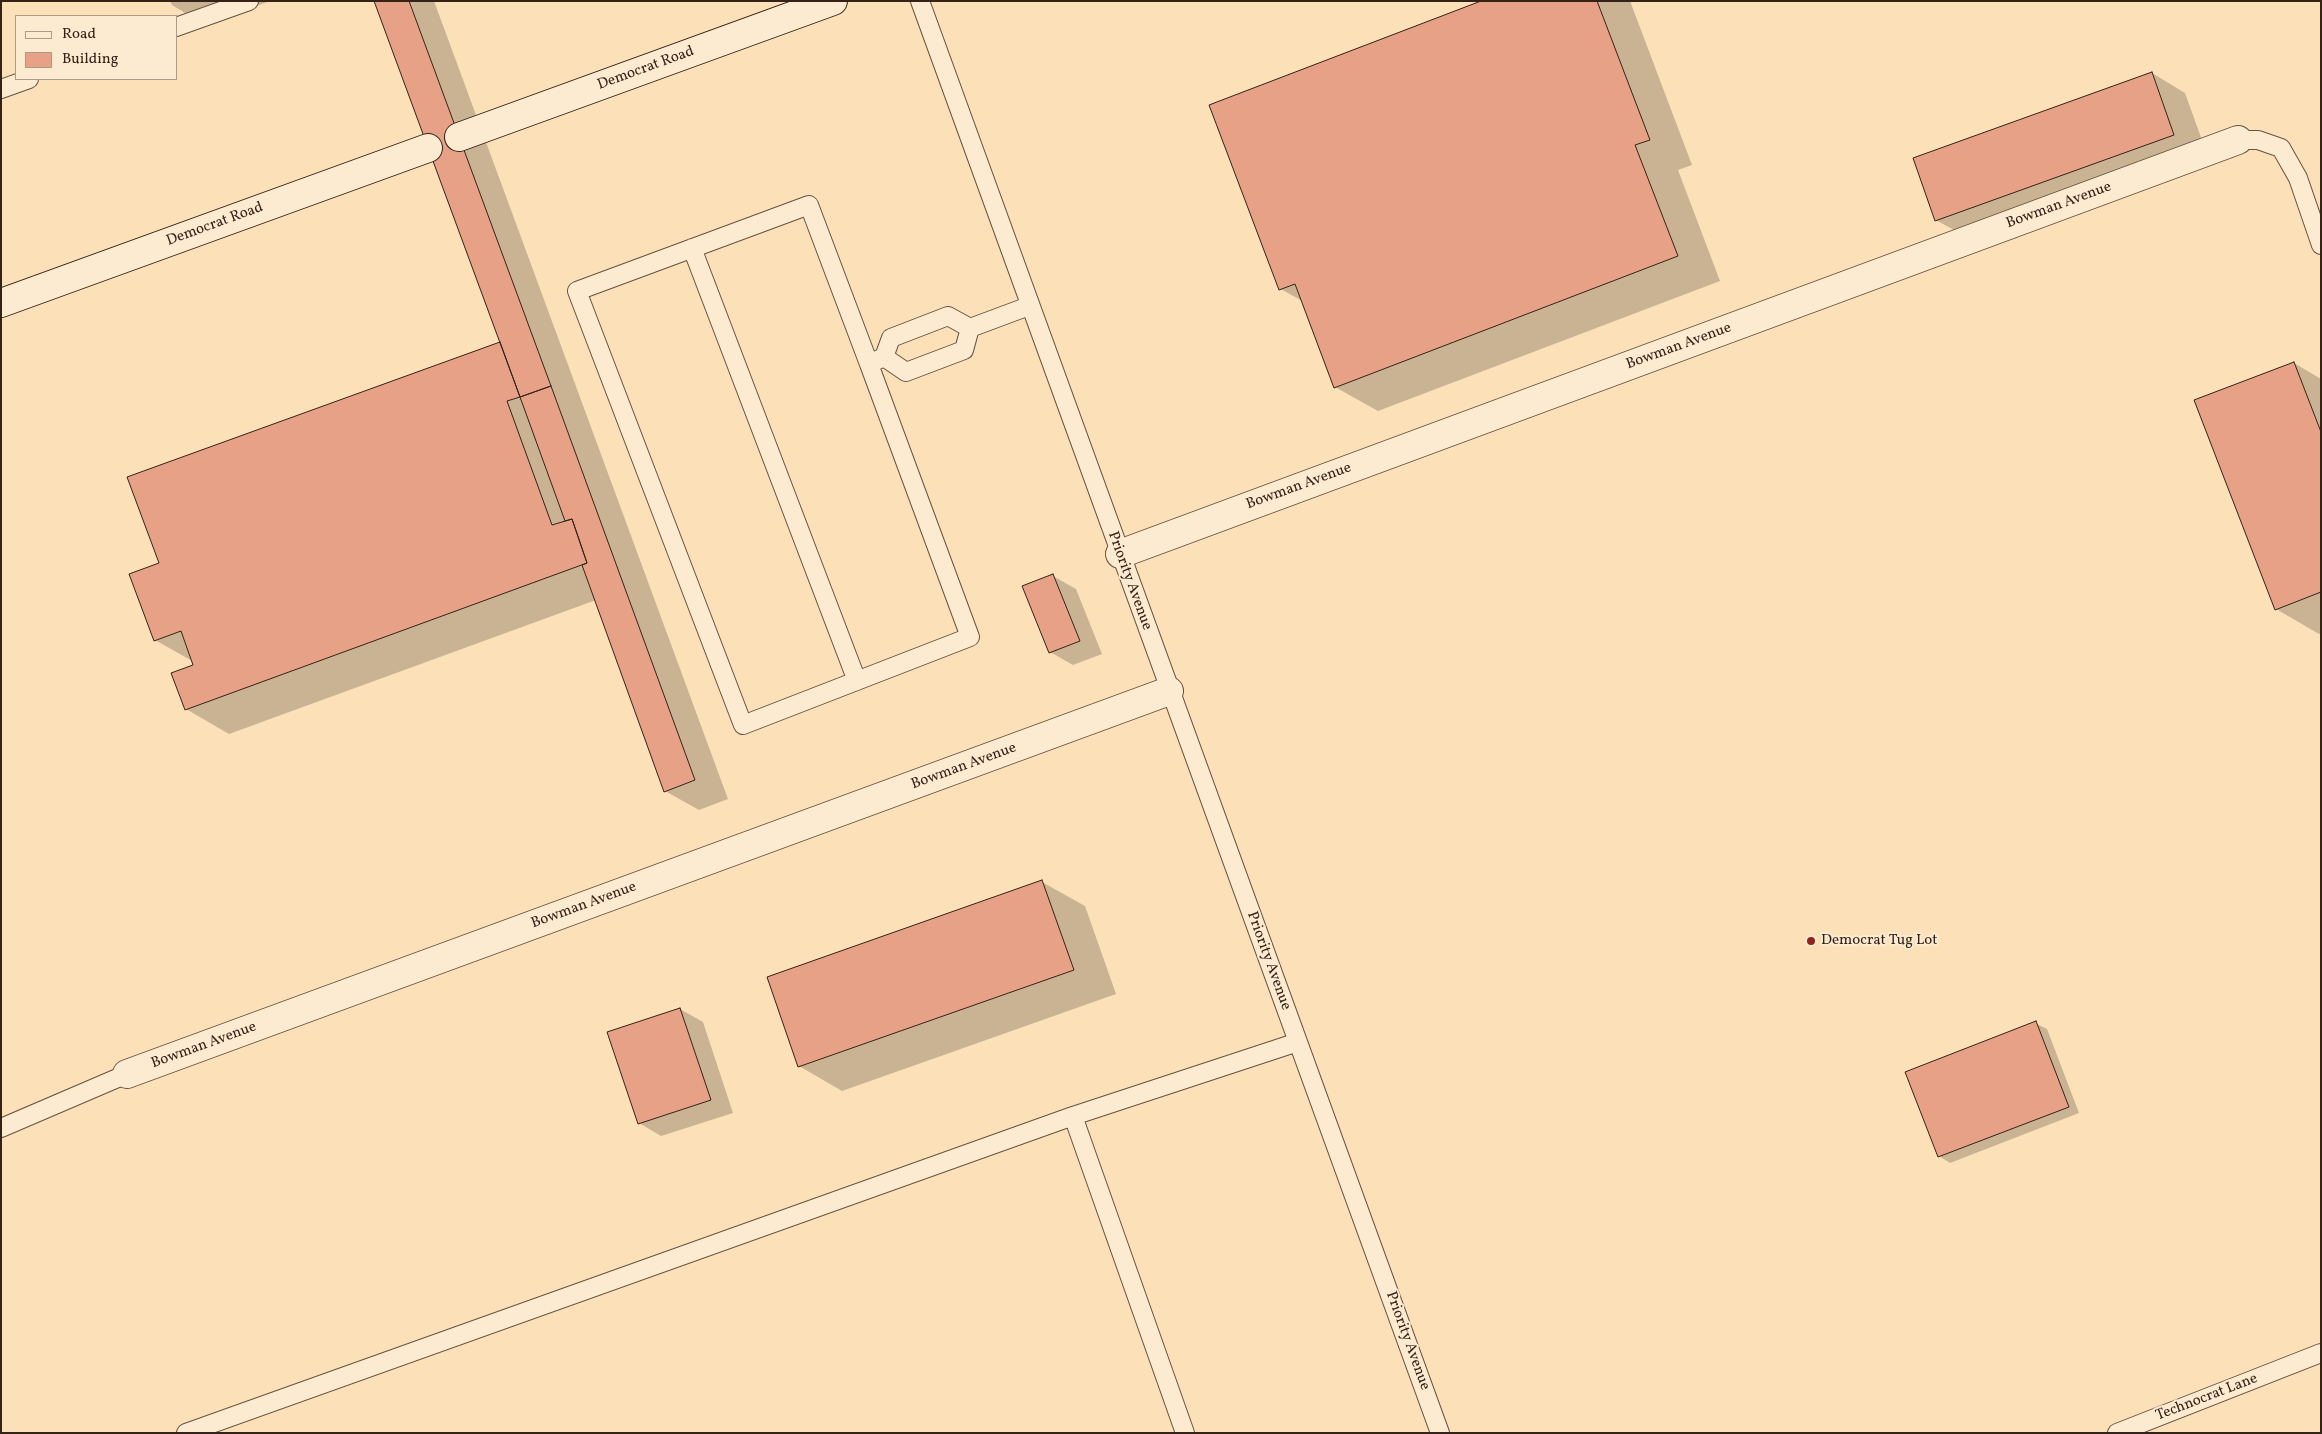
<!DOCTYPE html>
<style>
body{margin:0}
#map{position:relative;width:2322px;height:1434px;overflow:hidden;background:#fce0b8;font-family:Vollkorn,serif}
canvas{display:block}
.frame{position:absolute;inset:0;border:2px solid #342218;pointer-events:none}
.legend{position:absolute;left:15px;top:15px;width:162px;height:65px;box-sizing:border-box;background:#fdebd1;border:1px solid #ad9b87;margin:0;padding:6px 9px;list-style:none;font-size:15px;color:#342218}
.legend li{display:flex;align-items:center;gap:10px;height:25px}
.legend b{width:25px;border:1px solid #ad9b87}
</style>
<div id="map">
<canvas width="2322" height="1434"></canvas>
<div class="frame"></div>
<ul class="legend">
<li><b style="height:6px;background:#fdebd1"></b>Road</li>
<li><b style="height:14px;background:#e6a186"></b>Building</li>
</ul>
</div>
<script>
const context = document.querySelector('canvas').getContext('2d');
context.lineJoin = 'round';
function fillPath(path, color) {
  context.fillStyle = color;
  context.fill(path, 'evenodd');
}
function shape(rows) {
  const path = new Path2D();
  for (const r of rows) {
    path.moveTo(r[0], r[1]);
    for (let i = 2; i < r.length; i += 2) path.lineTo(r[i], r[i + 1]);
  }
  return path;
}
function trace(path, color, width, dash) {
  context.strokeStyle = color;
  context.lineWidth = width;
  context.lineCap = dash ? 'butt' : 'round';
  context.setLineDash(dash || []);
  context.stroke(path);
}
function drawText(font, color, halo, rows, align = 'center') {
  context.font = font + ' Vollkorn,serif';
  context.lineWidth = 4;
  context.setLineDash([]);
  context.textBaseline = 'middle';
  context.strokeStyle = halo;
  context.fillStyle = color;
  for (const [text, x, y, turn = 0] of rows) {
    context.save();
    context.translate(x, y);
    context.rotate((+turn || 0) * Math.PI / 180);
    context.textAlign = isNaN(turn) ? turn : align;
    if (halo) context.strokeText(text, 0, 0);
    context.fillText(text, 0, 0);
    context.restore();
  }
}
const shadow = shape([
 [170,1,270,1,205,25,172,5],
 [375,1,434,1,728,799,699,810,665,791,596,600,229,734,186,709,195,666,194,662,155,640,160,563,501,343],
 [578,540,591,569,588,569],
 [1484,1,1630,1,1692,165,1678,170,1720,281,1378,411,1335,387,1302,301,1281,289],
 [2152,73,2185,93,2207,154,1970,239,1936,220],
 [2294,363,2321,379,2321,633,2319,634,2276,609],
 [1053,576,1076,589,1102,654,1073,665,1050,652],
 [1042,882,1085,906,1116,994,842,1091,799,1066],
 [680,1009,703,1022,733,1113,661,1136,639,1123],
 [2035,1023,2047,1029,2079,1113,1950,1163,1939,1156]
]);
const building = shape([
 [374,1,409,1,551,386,520,397,374,1],
 [1481,1,1597,1,1650,140,1635,145,1678,256,1334,388,1295,284,1279,290,1209,105,1481,1],
 [2152,72,2174,135,1935,221,1913,158,2152,72],
 [500,342,520,397,507,401,552,525,572,519,587,563,185,710,171,673,193,665,181,631,154,641,129,574,159,563,127,477,500,342],
 [2294,362,2321,432,2321,592,2275,610,2194,400,2294,362],
 [551,386,695,780,664,792,582,565,587,563,572,519,565,521,520,397,551,386],
 [1053,574,1080,641,1049,653,1022,586,1053,574],
 [1042,880,1074,970,798,1067,767,977,1042,880],
 [680,1008,711,1100,638,1124,607,1032,680,1008],
 [2036,1021,2069,1107,1938,1157,1905,1072,2036,1021]
]);
const service = shape([
 [920,1,1440,1433],
 [176,27,249,1],
 [1,89,29,79],
 [2238,140,2258,140,2281,148,2298,178,2321,245],
 [692,248,857,681],
 [970,328,964,350,906,372,884,357,891,338,948,316,970,328,1029,306],
 [869,364,970,637,743,725,577,291,809,205,869,364,884,357],
 [1073,1116,1185,1433],
 [1,1128,127,1074],
 [186,1433,1073,1116,1298,1042],
 [2117,1433,2321,1353]
]);
const minor = shape([
 [1120,554,2238,140],
 [127,1074,1169,691]
]);
const secondary = shape([
 [459,137,833,1],
 [1,303,428,148]
]);
const markers = [
 [1811,941,5,"#8f2418"]
];
const streetNames = [
 ["Democrat Road",646,69,-20],
 ["Bowman Avenue",2059,206,-20],
 ["Democrat Road",215,225,-20],
 ["Bowman Avenue",1679,347,-20],
 ["Bowman Avenue",1299,487,-20],
 ["Priority Avenue",1129,581,70],
 ["Bowman Avenue",964,767,-20],
 ["Bowman Avenue",584,906,-20],
 ["Priority Avenue",1268,961,70],
 ["Bowman Avenue",204,1046,-20],
 ["Priority Avenue",1407,1341,70],
 ["Technocrat Lane",2207,1398,-21]
];
const poiNames = [
 ["Democrat Tug Lot",1821,941]
];
fillPath(shadow, '#0003');
fillPath(building, '#e6a186');
trace(building, '#342218', 1);
trace(service, '#665240', 20);
trace(minor, '#665240', 30);
trace(secondary, '#342218', 30);
trace(service, '#fdebd1', 18);
trace(minor, '#fdebd1', 28);
trace(secondary, '#fdebd1', 28);
for (const [x, y, r, color] of markers) {
  const dot = new Path2D();
  dot.arc(x, y, r, 0, 2 * Math.PI);
  context.fillStyle = color;
  context.fill(dot);
  trace(dot, '#fdebd1', 2);
}
drawText('15px', '#342218', '#fdebd1', streetNames);
drawText('15px', '#342218', '#fdebd1', poiNames, 'left');
</script>
